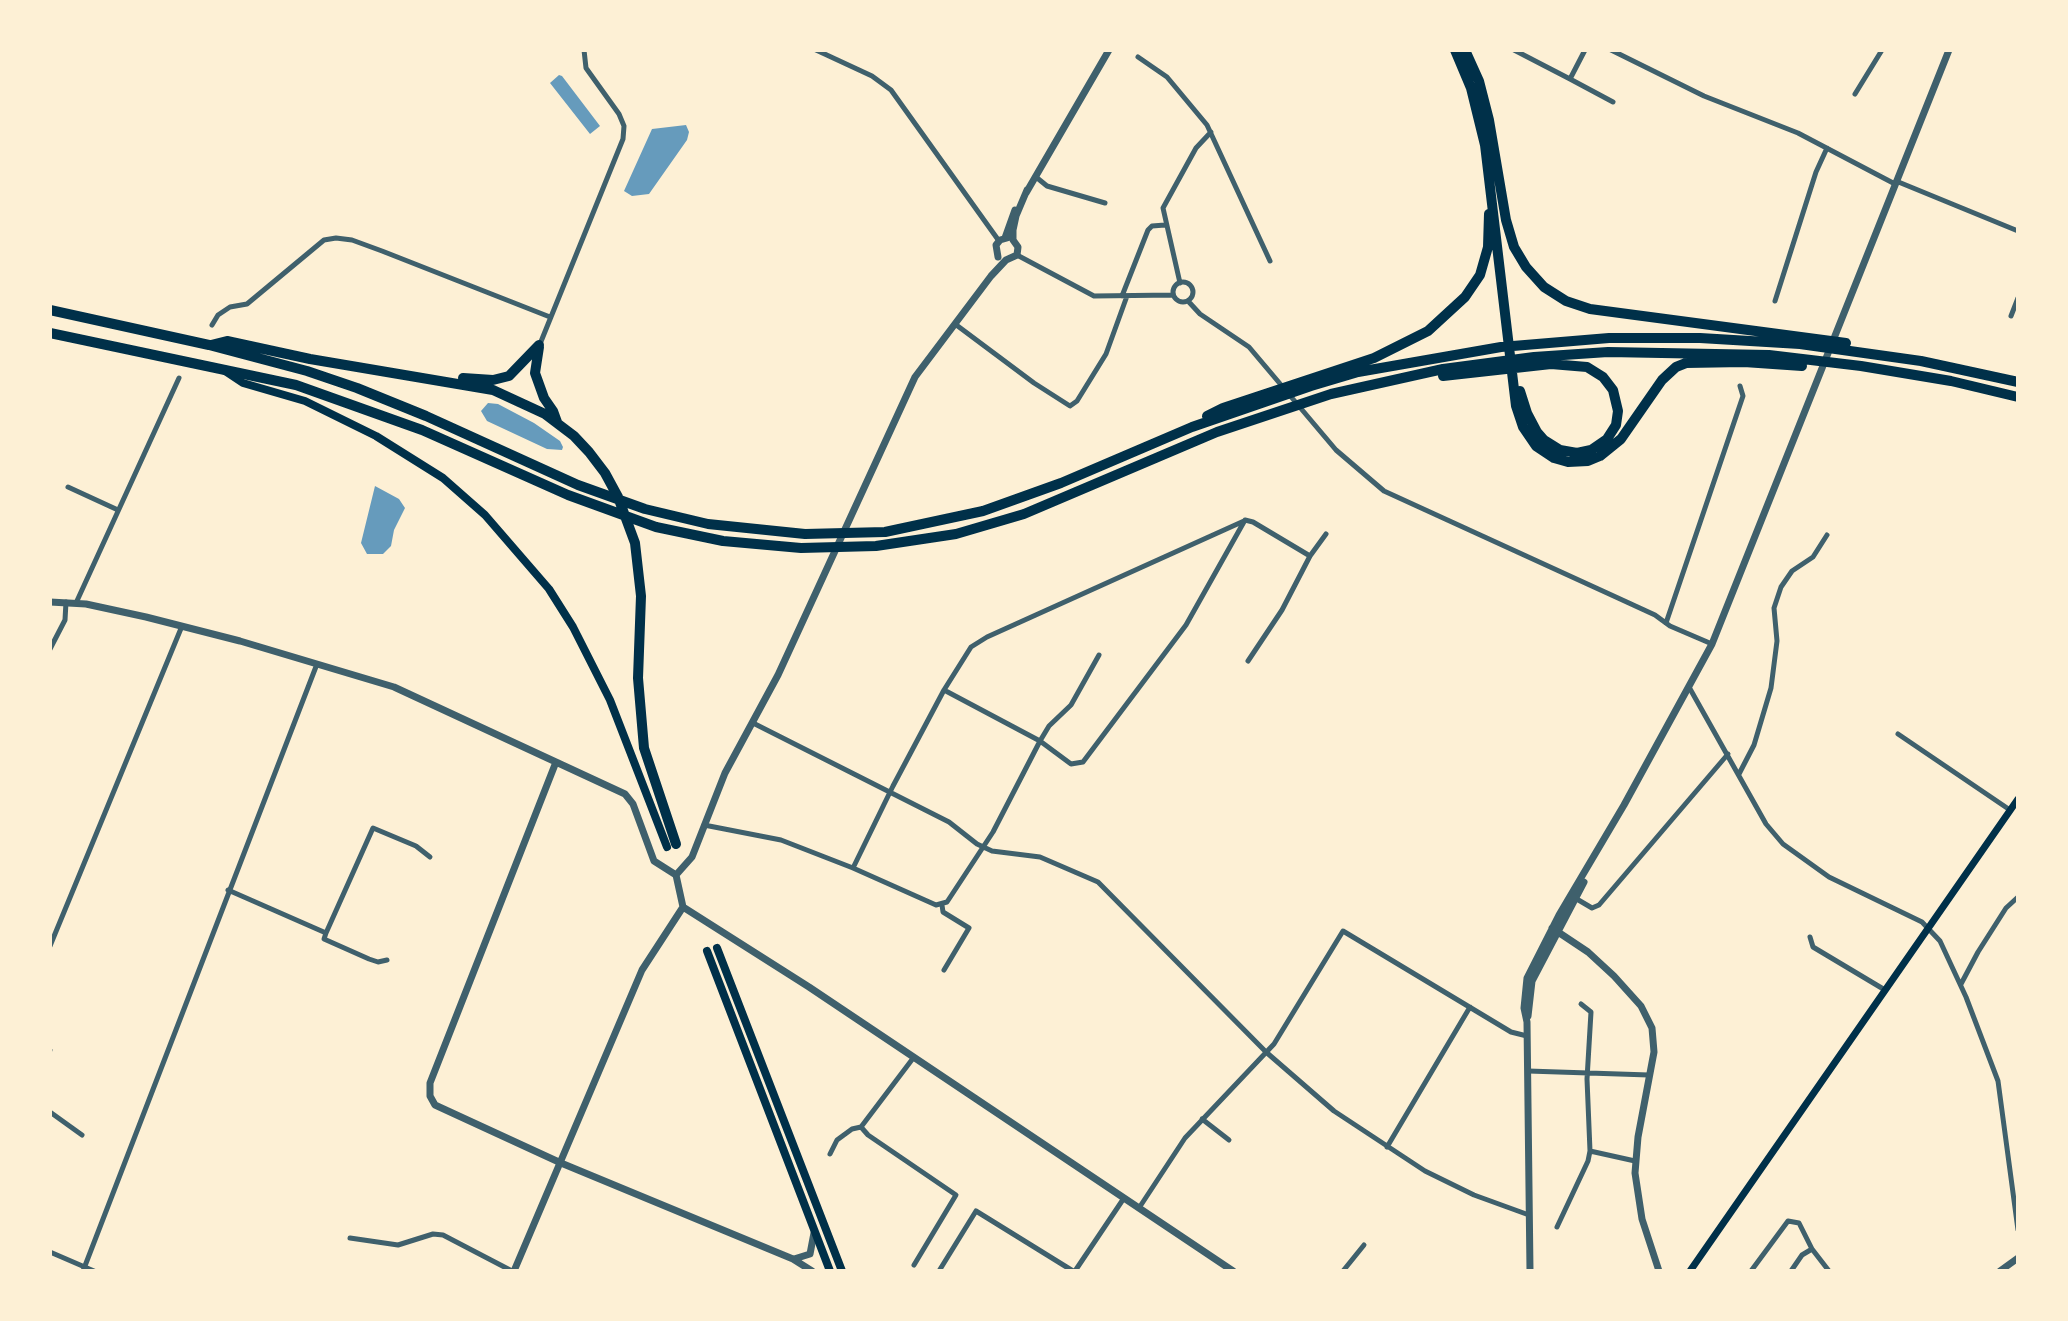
<!DOCTYPE html>
<style>
body{margin:0}
#map{position:relative;width:2068px;height:1321px;overflow:hidden;background:#fdf0d5;font-family:Bitter,serif}
canvas{display:block}
.frame{position:absolute;inset:0;border:52px solid #fdf0d5;pointer-events:none}
</style>
<div id="map">
<canvas width="2068" height="1321"></canvas>
<div class="frame"></div>
</div>
<script>
const context = document.querySelector('canvas').getContext('2d');
context.lineJoin = 'round';
function fillPath(path, color) {
  context.fillStyle = color;
  context.fill(path, 'evenodd');
}
function shape(rows) {
  const path = new Path2D();
  for (const r of rows) {
    if (r.length === 3) {
      path.moveTo(r[0] + r[2], r[1]);
      path.arc(r[0], r[1], r[2], 0, 2 * Math.PI);
      continue;
    }
    path.moveTo(r[0], r[1]);
    for (let i = 2; i < r.length; i += 2) path.lineTo(r[i], r[i + 1]);
  }
  return path;
}
function trace(path, color, width, dash) {
  context.strokeStyle = color;
  context.lineWidth = width;
  context.lineCap = dash ? 'butt' : 'round';
  context.setLineDash(dash || []);
  context.stroke(path);
}
const water = shape([
 [559,75,562,76,600,126,590,134,550,83],
 [686,125,689,132,687,140,649,194,632,196,624,191,652,129],
 [488,403,498,404,534,423,560,441,563,447,562,450,547,449,487,421,481,411],
 [375,486,399,499,405,508,394,530,391,546,383,554,367,554,361,543]
]);
const service = shape([
 [50,1053,51,1050]
]);
const minor = shape([
 [816,50,872,76,891,90,999,241],
 [1514,50,1570,79],
 [1585,50,1570,79,1613,102],
 [1611,50,1704,96,1798,133,1895,184],
 [1138,57,1167,77,1207,125,1270,261],
 [1855,94,1882,50],
 [1036,177,1047,186,1105,203],
 [1896,181,2018,231],
 [1017,255,1094,296,1173,295],
 [1183,292,10],
 [1180,283,1163,208,1196,148,1211,132],
 [1122,296,1148,230,1152,226,1165,225],
 [1188,301,1200,314,1249,347,1336,450,1384,491,1618,598,1655,615,1670,626,1712,644],
 [1775,301,1816,172,1827,148],
 [2011,316,2018,298],
 [955,324,1034,383,1070,406,1077,401,1106,354,1127,296],
 [212,325,218,315,230,307,247,304,324,240,336,238,352,240,382,251,550,317],
 [540,344,623,139,624,126,619,114,586,68,584,50],
 [68,487,118,510],
 [1245,520,1253,522,1310,556],
 [76,603,179,378],
 [1666,623,1743,396,1740,386],
 [50,649,65,620,66,602],
 [1248,661,1282,610,1310,556,1326,534],
 [1689,687,1766,824,1783,844,1829,877,1922,922,1940,941,1966,997,1998,1081,2018,1230],
 [944,690,1040,741,1049,726,1071,705,1099,655],
 [753,723,949,822,977,844,992,851,1040,857,1098,882,1266,1052,1334,1111,1425,1171,1474,1195,1529,1215],
 [1898,734,2010,810],
 [1739,774,1754,745,1771,688,1777,641,1774,608,1781,587,1792,571,1813,557,1827,535],
 [704,825,781,840,853,868,936,905,947,902,993,832,1040,741,1071,764,1083,762,1186,625,1245,520],
 [853,868,893,786,944,690,971,647,987,637,1244,521],
 [228,890,326,933],
 [1575,898,1592,908,1599,905,1728,754],
 [942,905,943,912,969,928,944,970],
 [1810,937,1813,947,1885,990],
 [50,946,182,626],
 [387,960,378,962,369,959,324,939,326,933,373,828,416,846,430,857],
 [1961,984,1978,952,2006,908,2018,897],
 [914,1057,861,1127,868,1135,956,1195,914,1265],
 [1528,1071,1649,1075],
 [50,1112,82,1135],
 [1202,1119,1229,1140],
 [1387,1147,1470,1007],
 [1590,1151,1635,1161],
 [830,1154,837,1140,852,1129,861,1127],
 [1139,1208,1185,1138,1274,1044,1343,931,1511,1032,1527,1036],
 [1557,1227,1588,1161,1590,1151,1587,1079,1591,1012,1581,1004],
 [350,1238,398,1245,433,1234,443,1235,512,1271],
 [50,1252,94,1271],
 [83,1271,317,664],
 [939,1271,976,1211,1073,1271],
 [1075,1271,1124,1198],
 [1343,1271,1364,1245],
 [1751,1271,1788,1221,1799,1223,1812,1249],
 [1791,1271,1802,1255,1812,1249,1829,1271]
]);
const tertiary = shape([
 [1026,193,1109,50],
 [1005,238,1015,210],
 [998,257,996,245,1000,240,1007,238],
 [50,602,86,604,146,617,240,641,394,687,625,794,633,804,654,861,676,875],
 [556,762,430,1083,430,1096,435,1105,561,1163,793,1259,812,1271],
 [676,875,692,857,725,773,778,675,915,377,991,276,1006,260,1017,255,1018,247,1013,240,1013,230,1016,216,1027,190],
 [683,907,809,987,1233,1271],
 [1552,928,1588,952,1614,976,1641,1006,1652,1028,1654,1052,1638,1137,1635,1173,1642,1219,1659,1271],
 [1528,1016,1532,981,1584,882],
 [794,1259,810,1254,814,1233],
 [514,1271,642,970,683,907,676,875],
 [1530,1271,1527,1022,1524,1008,1527,978,1559,915,1624,805,1712,644,1949,50],
 [2000,1271,2018,1258]
]);
const secondary = shape([
 [1690,1271,2018,799]
]);
const primary = shape([
 [225,371,243,383,305,401,376,436,443,478,485,515,549,589,573,627,610,700,667,847],
 [717,948,842,1271],
 [707,951,830,1271]
]);
const motorway = shape([
 [1455,50,1471,88,1485,145,1516,406,1523,427,1536,446,1554,458,1568,462,1588,461,1600,456,1621,439,1662,380,1676,367,1686,363,1744,362,1802,366],
 [1465,50,1479,81,1489,120,1506,220,1514,247,1526,267,1544,287,1566,301,1590,309,1846,343],
 [50,310,209,345,307,371,357,388,426,416,578,485,645,509,708,524,805,534,885,532,983,511,1061,483,1192,427,1311,386,1358,372,1501,347,1609,338,1700,338,1800,344,1921,361,2018,382],
 [50,333,296,385,422,430,568,495,656,527,723,541,801,548,876,546,956,534,1024,514,1217,432,1331,394,1443,369,1534,357,1608,352,1769,355,1861,366,1951,381,2018,397],
 [211,345,227,341,310,359,493,390,545,414,574,436,589,452,605,473,618,497,635,543,641,596,638,678,644,748,676,844],
 [539,347,535,373,544,398,553,411,557,422],
 [1443,376,1551,364,1587,367,1603,377,1613,390,1618,411,1616,425,1607,439,1591,450,1577,453,1560,450,1544,440,1537,432,1527,413,1520,391],
 [463,378,493,380,509,376,539,345],
 [1207,416,1223,408,1374,358,1428,331,1465,297,1480,275,1488,247,1489,214]
]);
fillPath(water, '#669bbc');
trace(service, '#3f606c', 3);
trace(minor, '#3f606c', 5);
trace(tertiary, '#3f606c', 7);
trace(secondary, '#003049', 7);
trace(primary, '#003049', 8);
trace(motorway, '#003049', 10);
</script>
